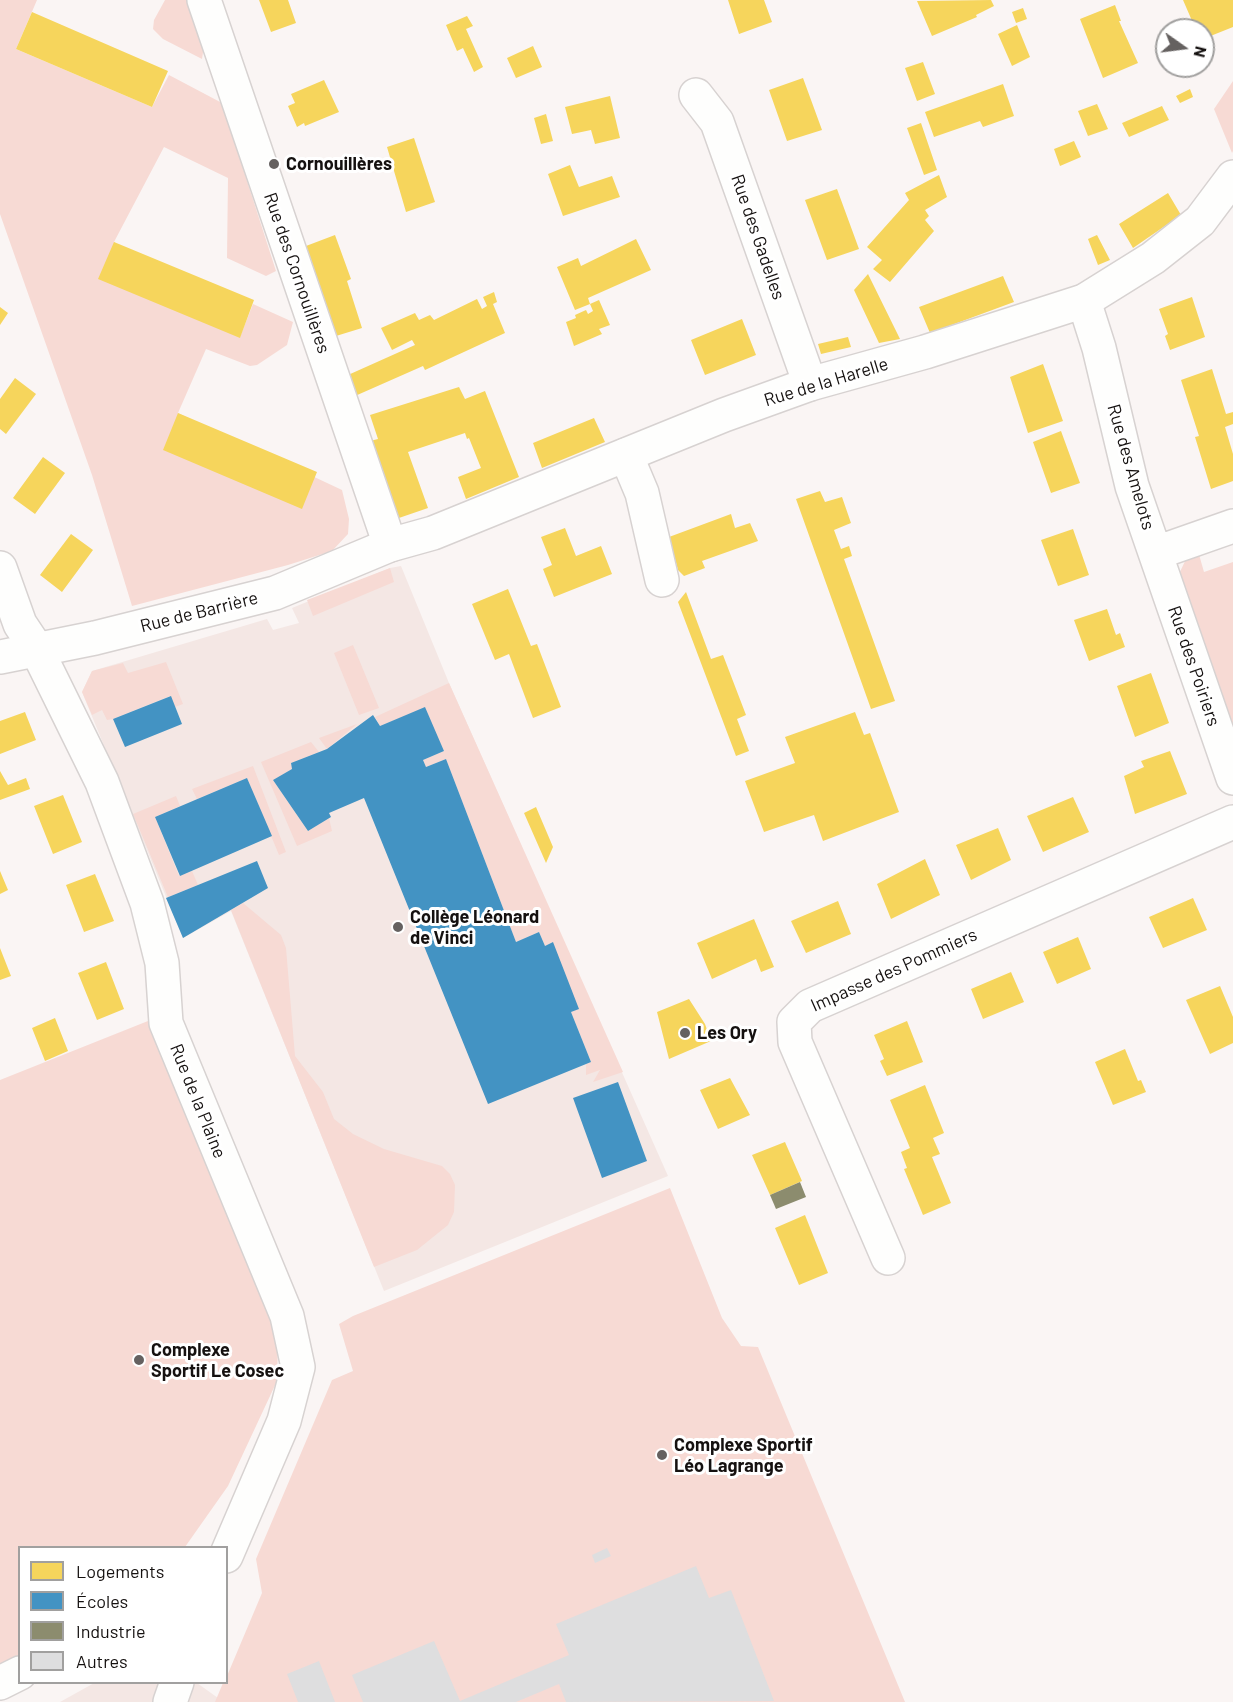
<!DOCTYPE html>
<meta charset="utf-8">
<style>
body{margin:0}
#map{position:relative;width:1233px;height:1702px;overflow:hidden;background:#faf5f4;font-family:Barlow,sans-serif}
canvas{display:block}
.legend{position:absolute;left:18px;top:1546px;width:210px;height:138px;box-sizing:border-box;background:#fff;border:2px solid #a1a09f;margin:0;padding:8px 10px;list-style:none;font-size:18px;color:#151110}
.legend li{display:flex;align-items:center;gap:12px;height:30px}
.legend b{width:30px;border:2px solid #a1a09f}
.north{position:absolute;left:1155px;top:18px;width:60px;height:60px;box-sizing:border-box;background:#fff;border:2px solid #a1a09f;border-radius:50%;rotate:104deg;font-size:16px;font-weight:700;line-height:24px;text-align:center;color:#151110}
.north::after{content:'';display:block;margin:auto;width:21px;height:27px;background:#656160;clip-path:polygon(50% 0,100% 100%,50% 72%,0 100%)}
</style>
<div id="map">
<canvas width="1233" height="1702"></canvas>
<ul class="legend">
<li><b style="height:16px;background:#f6d55c"></b>Logements</li>
<li><b style="height:16px;background:#4393c3"></b>Écoles</li>
<li><b style="height:16px;background:#8c8c6e"></b>Industrie</li>
<li><b style="height:16px;background:#dededf"></b>Autres</li>
</ul>
<div class="north">N</div>
</div>
<script>
const context = document.querySelector('canvas').getContext('2d');
context.lineJoin = 'round';
function fillPath(path, color) {
  context.fillStyle = color;
  context.fill(path, 'evenodd');
}
function shape(rows) {
  const path = new Path2D();
  for (const r of rows) {
    path.moveTo(r[0], r[1]);
    for (let i = 2; i < r.length; i += 2) path.lineTo(r[i], r[i + 1]);
  }
  return path;
}
function trace(path, color, width, dash) {
  context.strokeStyle = color;
  context.lineWidth = width;
  context.lineCap = dash ? 'butt' : 'round';
  context.setLineDash(dash || []);
  context.stroke(path);
}
function drawText(font, color, halo, rows, align = 'center') {
  context.font = font + ' Barlow,sans-serif';
  context.lineWidth = 6;
  context.setLineDash([]);
  context.textBaseline = 'middle';
  context.strokeStyle = halo;
  context.fillStyle = color;
  for (const [text, x, y, turn = 0] of rows) {
    context.save();
    context.translate(x, y);
    context.rotate((+turn || 0) * Math.PI / 180);
    context.textAlign = isNaN(turn) ? turn : align;
    if (halo) context.strokeText(text, 0, 0);
    context.fillText(text, 0, 0);
    context.restore();
  }
}
const built = shape([
 [401,566,449,683,668,1176,384,1291,231,911,183,938,82,692,92,671,267,619,273,630,299,623,292,608,390,568],
 [96,1682,197,1683,218,1698,217,1702,60,1702]
]);
const green = shape([
 [0,0,37,0,16,49,152,107,169,75,222,103,276,271,266,276,227,258,228,178,164,147,114,242,240,337,253,304,293,322,287,345,257,365,250,366,206,349,178,413,342,490,349,519,348,534,332,551,288,565,132,606,92,475,0,214],
 [165,0,189,0,204,46,202,59,163,39,153,29,154,20],
 [1233,81,1233,151,1232,153,1214,109],
 [1198,551,1204,572,1233,562,1233,743,1179,574,1186,559],
 [390,568,394,582,313,616,307,600],
 [353,645,379,708,359,715,334,653],
 [166,662,183,704,175,707,170,696,113,719,107,720,102,710,92,715,82,692,92,671,123,663,128,673],
 [449,683,623,1072,593,1082,600,1070,586,1075,586,1064,591,1062,571,1012,578,1009,552,942,545,946,539,932,516,942,446,759,426,767,423,760,444,751,424,708,380,726,375,717],
 [357,724,327,749,319,738],
 [311,742,319,752,291,763,292,769,273,780,308,831,329,818,332,831,297,846,261,762],
 [253,766,286,852,279,855,247,778,197,799,192,789],
 [176,796,180,806,155,817,179,876,192,871,198,885,168,897,133,814],
 [243,903,281,935,286,948,295,1056,323,1092,334,1119,353,1134,384,1149,442,1166,450,1174,455,1185,454,1212,448,1225,417,1250,374,1267,231,910],
 [153,1019,278,1340,277,1381,228,1486,185,1547,20,1548,19,1660,0,1671,0,1080],
 [670,1188,722,1318,741,1346,758,1347,905,1702,215,1702,223,1683,226,1682,227,1676,262,1593,256,1559,332,1380,353,1371,339,1324,353,1316]
]);
const homes = shape([
 [259,0,288,0,296,23,271,32],
 [728,0,764,0,772,22,739,34],
 [991,0,994,6,976,15,977,17,932,36,917,1],
 [1183,0,1233,0,1233,27,1203,39,1203,30,1196,30],
 [1115,5,1121,21,1119,21,1138,63,1103,78,1080,19],
 [1023,8,1027,19,1016,23,1012,12],
 [32,12,168,71,152,107,16,49],
 [467,16,473,26,466,29,483,67,474,72,463,48,457,51,446,25],
 [1017,25,1030,57,1012,66,998,34],
 [533,46,542,67,516,78,507,58],
 [923,62,935,94,917,101,905,68],
 [803,78,822,130,787,141,769,90],
 [324,80,339,112,305,126,304,123,297,127,288,106,295,103,291,94],
 [1003,84,1014,116,983,127,980,121,934,137,925,112],
 [1190,89,1193,97,1180,103,1176,96],
 [610,96,620,138,595,144,591,130,572,134,565,107],
 [1097,104,1108,129,1088,136,1078,111],
 [1162,106,1169,120,1129,137,1122,123],
 [546,114,553,141,541,144,534,118],
 [921,123,937,170,924,175,907,128],
 [414,138,435,202,406,212,387,147],
 [1074,141,1081,157,1060,166,1054,149],
 [570,165,579,187,612,176,620,197,563,216,548,174],
 [939,175,947,197,925,210,929,216,925,220,934,231,890,282,873,269,882,260,867,247,909,200,905,193],
 [837,189,859,249,827,260,805,200],
 [1168,193,1181,215,1133,248,1119,224],
 [335,235,351,279,347,281,362,328,336,336,306,246],
 [1097,235,1110,260,1098,265,1088,239],
 [636,239,651,270,588,298,590,304,575,310,557,267,578,258,581,266],
 [114,242,254,300,240,338,98,279],
 [868,274,900,339,879,343,854,290],
 [1003,276,1014,302,930,333,919,307],
 [494,292,497,302,493,304,505,333,425,370,423,366,355,396,348,375,415,345,412,340,392,350,381,328,415,313,419,320,430,315,434,320,477,299,482,309,487,306,483,297],
 [1192,297,1205,337,1170,350,1165,336,1168,334,1159,309],
 [599,300,610,325,599,329,602,334,574,346,566,322,576,318,575,315,586,310,588,314,593,311,590,304],
 [0,307,8,313,0,325],
 [742,319,756,355,705,375,691,340],
 [848,337,851,347,821,354,818,344],
 [1043,364,1063,421,1028,433,1010,377],
 [1212,369,1226,414,1233,412,1233,424,1225,427,1233,454,1233,481,1211,489,1195,437,1199,436,1181,380],
 [15,378,36,394,6,434,0,429,0,399],
 [459,387,465,399,485,391,519,477,466,499,458,477,481,468,469,438,467,439,465,433,408,452,428,508,396,519,370,441,378,439,370,415],
 [178,413,317,472,302,509,163,450],
 [594,418,605,442,542,468,533,443],
 [1061,431,1080,483,1051,493,1033,442],
 [43,457,65,473,35,514,13,498],
 [820,491,825,502,842,497,851,523,834,530,841,549,849,546,852,556,844,559,895,701,871,709,796,499],
 [731,514,735,528,750,523,758,541,702,561,705,568,684,576,678,570,669,537],
 [565,528,576,556,601,546,612,574,554,597,543,569,552,565,541,537],
 [1073,529,1089,575,1058,586,1041,540],
 [71,534,93,550,62,592,40,575],
 [508,589,531,646,537,644,561,707,533,718,509,654,495,660,472,604],
 [686,592,711,659,723,655,746,715,737,719,749,751,736,756,678,602],
 [1107,609,1116,635,1120,633,1125,647,1089,661,1074,620],
 [1151,673,1169,723,1135,737,1117,686],
 [25,712,36,740,0,754,0,721],
 [855,712,864,735,870,733,899,812,823,841,814,815,764,832,745,781,795,763,785,737],
 [1170,751,1187,794,1135,814,1124,776,1144,767,1141,761],
 [0,771,8,785,26,778,30,789,0,800],
 [63,795,82,842,53,854,34,806],
 [1073,797,1089,832,1043,852,1027,816],
 [536,807,553,847,546,863,524,813],
 [998,828,1011,860,971,880,956,845],
 [925,859,940,895,891,919,877,884],
 [0,871,8,890,0,894],
 [95,874,114,921,84,932,66,885],
 [1193,898,1207,930,1163,948,1149,917],
 [838,901,851,934,806,953,791,921],
 [754,919,774,967,761,972,756,959,712,979,697,943],
 [1078,937,1091,969,1057,984,1043,952],
 [0,948,11,976,0,980],
 [106,962,124,1009,97,1020,78,973],
 [1011,972,1024,1002,983,1019,971,989],
 [1220,986,1233,1017,1233,1043,1210,1054,1186,1000],
 [689,999,705,1024,711,1041,669,1059,657,1012],
 [55,1018,68,1051,45,1061,32,1028],
 [907,1021,923,1062,887,1076,880,1061,884,1059,874,1035],
 [1125,1049,1138,1081,1141,1080,1146,1092,1113,1105,1095,1062],
 [730,1078,750,1115,718,1129,700,1090],
 [925,1085,944,1133,933,1138,940,1154,932,1157,951,1203,923,1215,904,1169,907,1168,901,1152,910,1148,890,1100],
 [785,1142,802,1181,770,1195,752,1155],
 [805,1215,828,1273,799,1285,775,1228]
]);
const schools = shape([
 [171,696,182,724,125,747,113,719],
 [425,707,444,751,423,760,426,767,446,759,516,942,539,932,545,946,553,942,579,1009,571,1012,591,1062,488,1104,364,798,329,813,331,817,308,831,273,780,292,769,291,763,327,749,373,715,380,726],
 [247,778,272,836,180,876,155,817],
 [257,861,268,888,183,938,166,898],
 [618,1082,647,1161,602,1178,573,1098]
]);
const industry = shape([
 [800,1182,806,1197,776,1209,770,1195]
]);
const building = shape([
 [607,1548,611,1556,595,1563,592,1555],
 [696,1566,709,1598,731,1590,774,1701,566,1702,559,1684,516,1702,363,1702,352,1675,434,1641,460,1701,569,1655,556,1624],
 [319,1661,335,1702,298,1702,287,1674]
]);
const street = shape([
 [204,0,390,545],
 [696,95,717,122,810,384],
 [1084,301,1099,348,1132,486,1233,778],
 [626,455,642,493,662,580],
 [1156,553,1233,526],
 [0,568,20,624,36,648,102,782,147,903,162,963,166,1023,287,1316,298,1367,284,1421,226,1556],
 [888,1258,795,1042,794,1022,810,1006,1233,822],
 [0,1683,20,1673],
 [170,1702,177,1682]
]);
const secondary = shape([
 [0,657,95,638,275,593,390,545,433,533,724,415,810,384,925,352,1084,301,1153,258,1200,221,1233,177]
]);
const markers = [
 [274,164,6,"#656160"],
 [398,927,6,"#656160"],
 [685,1033,6,"#656160"],
 [139,1360,6,"#656160"],
 [662,1455,6,"#656160"]
];
const poiNames = [
 ["Cornouillères",286,164],
 ["Collège Léonard",410,917],
 ["de Vinci",410,938],
 ["Les Ory",697,1033],
 ["Complexe",151,1350],
 ["Sportif Le Cosec",151,1371],
 ["Complexe Sportif",674,1445],
 ["Léo Lagrange",674,1466]
];
const streetNames = [
 ["Rue des Gadelles",758,237,71],
 ["Rue des Cornouillères",297,273,71],
 ["Rue de la Harelle",826,382,-17],
 ["Rue des Amelots",1131,467,74],
 ["Rue de Barrière",199,612,-14],
 ["Rue des Poiriers",1194,666,71],
 ["Impasse des Pommiers",894,970,-24],
 ["Rue de la Plaine",198,1101,68]
];
fillPath(built, '#f4e7e4');
fillPath(green, '#f7dad4');
fillPath(homes, '#f6d55c');
fillPath(schools, '#4393c3');
fillPath(industry, '#8c8c6e');
fillPath(building, '#dededf');
trace(street, '#d7d2d1', 36);
trace(secondary, '#d7d2d1', 36);
trace(street, '#fefefd', 33);
trace(secondary, '#fefefd', 33);
for (const [x, y, r, color] of markers) {
  const dot = new Path2D();
  dot.arc(x, y, r, 0, 2 * Math.PI);
  context.fillStyle = color;
  context.fill(dot);
  trace(dot, '#fff', 2);
}
drawText('bold 18px', '#151110', '#fff', poiNames, 'left');
drawText('18px', '#151110', '#fff', streetNames);
</script>
